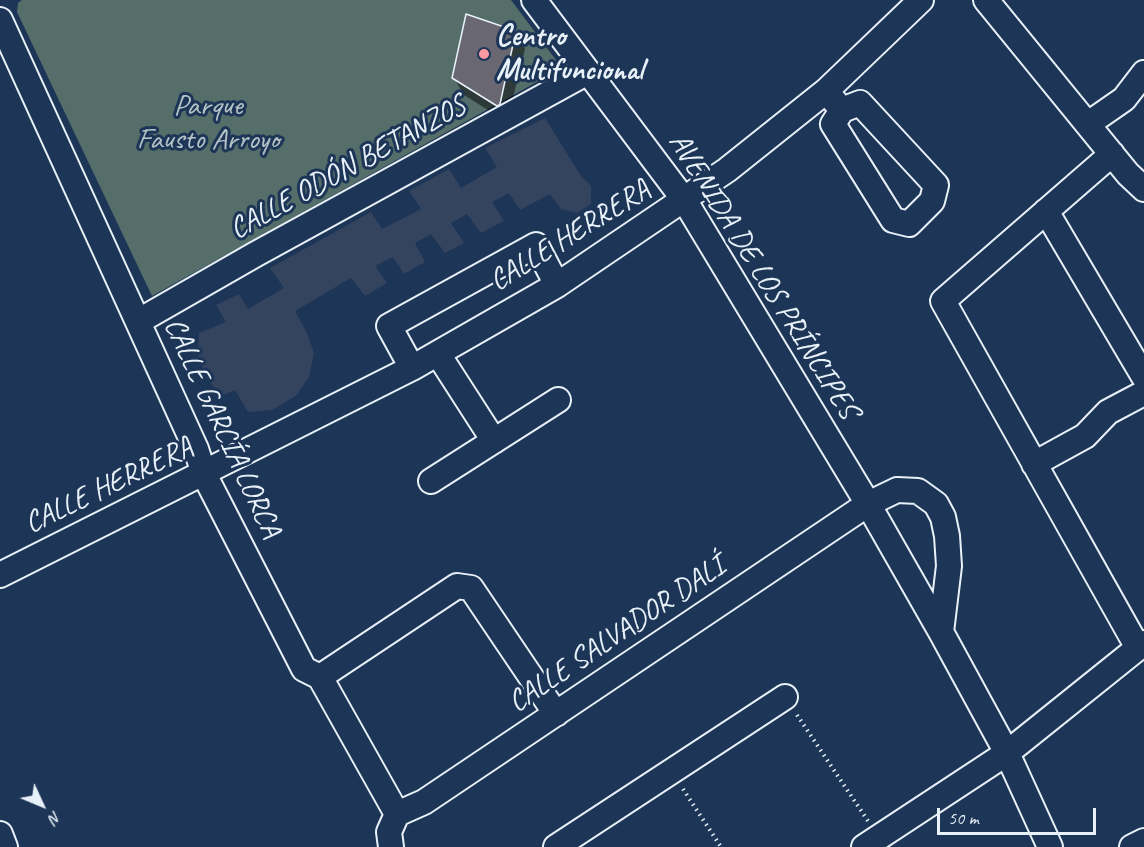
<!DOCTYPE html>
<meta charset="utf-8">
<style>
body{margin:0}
#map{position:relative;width:1144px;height:847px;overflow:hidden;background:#1d3557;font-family:Caveat,sans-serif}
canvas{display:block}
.north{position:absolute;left:12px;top:775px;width:60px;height:60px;-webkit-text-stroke:4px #1d3557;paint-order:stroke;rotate:134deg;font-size:16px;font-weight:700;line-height:24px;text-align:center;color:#e8f1f8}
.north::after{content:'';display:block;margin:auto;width:21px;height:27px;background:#e8f1f8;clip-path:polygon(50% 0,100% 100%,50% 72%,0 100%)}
.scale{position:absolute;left:937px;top:808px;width:159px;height:27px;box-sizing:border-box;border:3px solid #e8f1f8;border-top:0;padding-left:8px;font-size:18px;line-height:21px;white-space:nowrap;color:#e8f1f8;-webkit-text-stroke:4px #1d3557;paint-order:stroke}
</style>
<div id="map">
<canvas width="1144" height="847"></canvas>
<div class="north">N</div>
<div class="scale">50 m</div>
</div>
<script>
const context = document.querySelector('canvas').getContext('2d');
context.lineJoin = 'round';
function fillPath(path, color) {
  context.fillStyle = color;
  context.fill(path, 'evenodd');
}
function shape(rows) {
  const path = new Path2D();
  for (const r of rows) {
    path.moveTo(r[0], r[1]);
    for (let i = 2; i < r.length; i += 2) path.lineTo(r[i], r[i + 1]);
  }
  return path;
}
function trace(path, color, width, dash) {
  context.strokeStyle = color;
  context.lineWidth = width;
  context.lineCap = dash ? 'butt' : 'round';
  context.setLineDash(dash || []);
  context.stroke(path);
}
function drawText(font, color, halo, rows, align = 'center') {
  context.font = font + ' Caveat,sans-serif';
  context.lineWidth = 6;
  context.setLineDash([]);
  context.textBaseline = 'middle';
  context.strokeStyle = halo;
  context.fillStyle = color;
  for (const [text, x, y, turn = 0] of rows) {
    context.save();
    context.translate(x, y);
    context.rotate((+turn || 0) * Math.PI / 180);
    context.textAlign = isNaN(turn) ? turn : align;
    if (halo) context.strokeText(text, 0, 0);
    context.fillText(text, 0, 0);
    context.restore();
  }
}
const built = shape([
 [545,118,581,176,591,186,591,204,577,213,561,209,550,194,520,210,509,193,492,202,504,221,481,233,467,214,451,223,464,243,445,253,431,234,415,243,425,262,404,274,393,257,375,266,387,283,365,296,351,278,295,311,306,331,314,353,309,377,296,396,272,410,248,412,235,390,221,396,206,377,198,357,199,333,226,322,216,305,239,294,248,309,284,288,270,268,371,212,382,229,421,209,409,191,449,169,461,188,497,167,485,148]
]);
const green = shape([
 [22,0,511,0,562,68,152,296,17,12,18,3]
]);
const shadow = shape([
 [515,32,525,49,507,122,464,95,454,78]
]);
const building = shape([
 [466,14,516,31,500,104,497,106,452,78,466,14]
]);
const path = shape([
 [797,715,868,821],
 [683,789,721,847]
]);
const minor = shape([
 [534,0,685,201,868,504,941,632,1007,753,1050,847],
 [986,0,1128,174,1144,189],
 [0,20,196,449,204,474,304,669,320,677,397,814,389,832,391,847],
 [826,91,842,110,860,103,936,185,932,201,909,224,893,220,833,124,842,110],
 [1088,124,1124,99,1144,73],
 [1112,154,943,301,1138,648],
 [1046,211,1144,377],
 [139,321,256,254,588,72],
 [438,354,494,441],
 [412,368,389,326,536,245,557,285],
 [1034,464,1085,436,1108,412,1144,393],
 [431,481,558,400],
 [0,575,412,368,557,285,727,170,826,91,921,0],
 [320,677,457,586,471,588,556,714],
 [397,814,424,802,868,504,897,490,918,491,936,504,943,517,947,536,949,566,941,632],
 [0,834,5,847],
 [556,847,785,697],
 [864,847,1007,753,1144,643],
 [1132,847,1144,841]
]);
const markers = [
 [484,54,6,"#ff9aa2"]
];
const poiNames = [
 ["Centro",496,37],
 ["Multifuncional",496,71]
];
const parkNames = [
 ["Parque",208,106],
 ["Fausto Arroyo",208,140]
];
const streetNames = [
 ["CALLE ODÓN BETANZOS",348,168,-29],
 ["CALLE HERRERA",570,236,-32],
 ["AVENIDA DE LOS PRÍNCIPES",763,276,58],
 ["CALLE GARCÍA LORCA",222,428,65],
 ["CALLE HERRERA",109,486,-26],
 ["CALLE SALVADOR DALÍ",617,635,-34]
];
fillPath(built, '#34445f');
fillPath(green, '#556e6a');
fillPath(shadow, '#0007');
fillPath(building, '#696872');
trace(building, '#e8f1f8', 1.5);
trace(minor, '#e8f1f8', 28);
trace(path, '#e8f1f8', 4, [1.5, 4.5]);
trace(minor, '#1d3557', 24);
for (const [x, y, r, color] of markers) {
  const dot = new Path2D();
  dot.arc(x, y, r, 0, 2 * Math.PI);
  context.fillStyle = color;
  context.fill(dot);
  trace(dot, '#1d3557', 2);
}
drawText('bold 30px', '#e8f1f8', '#1d3557', poiNames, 'left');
drawText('30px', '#b5c3c6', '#1d3557', parkNames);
drawText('30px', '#e8f1f8', '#1d3557', streetNames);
</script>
